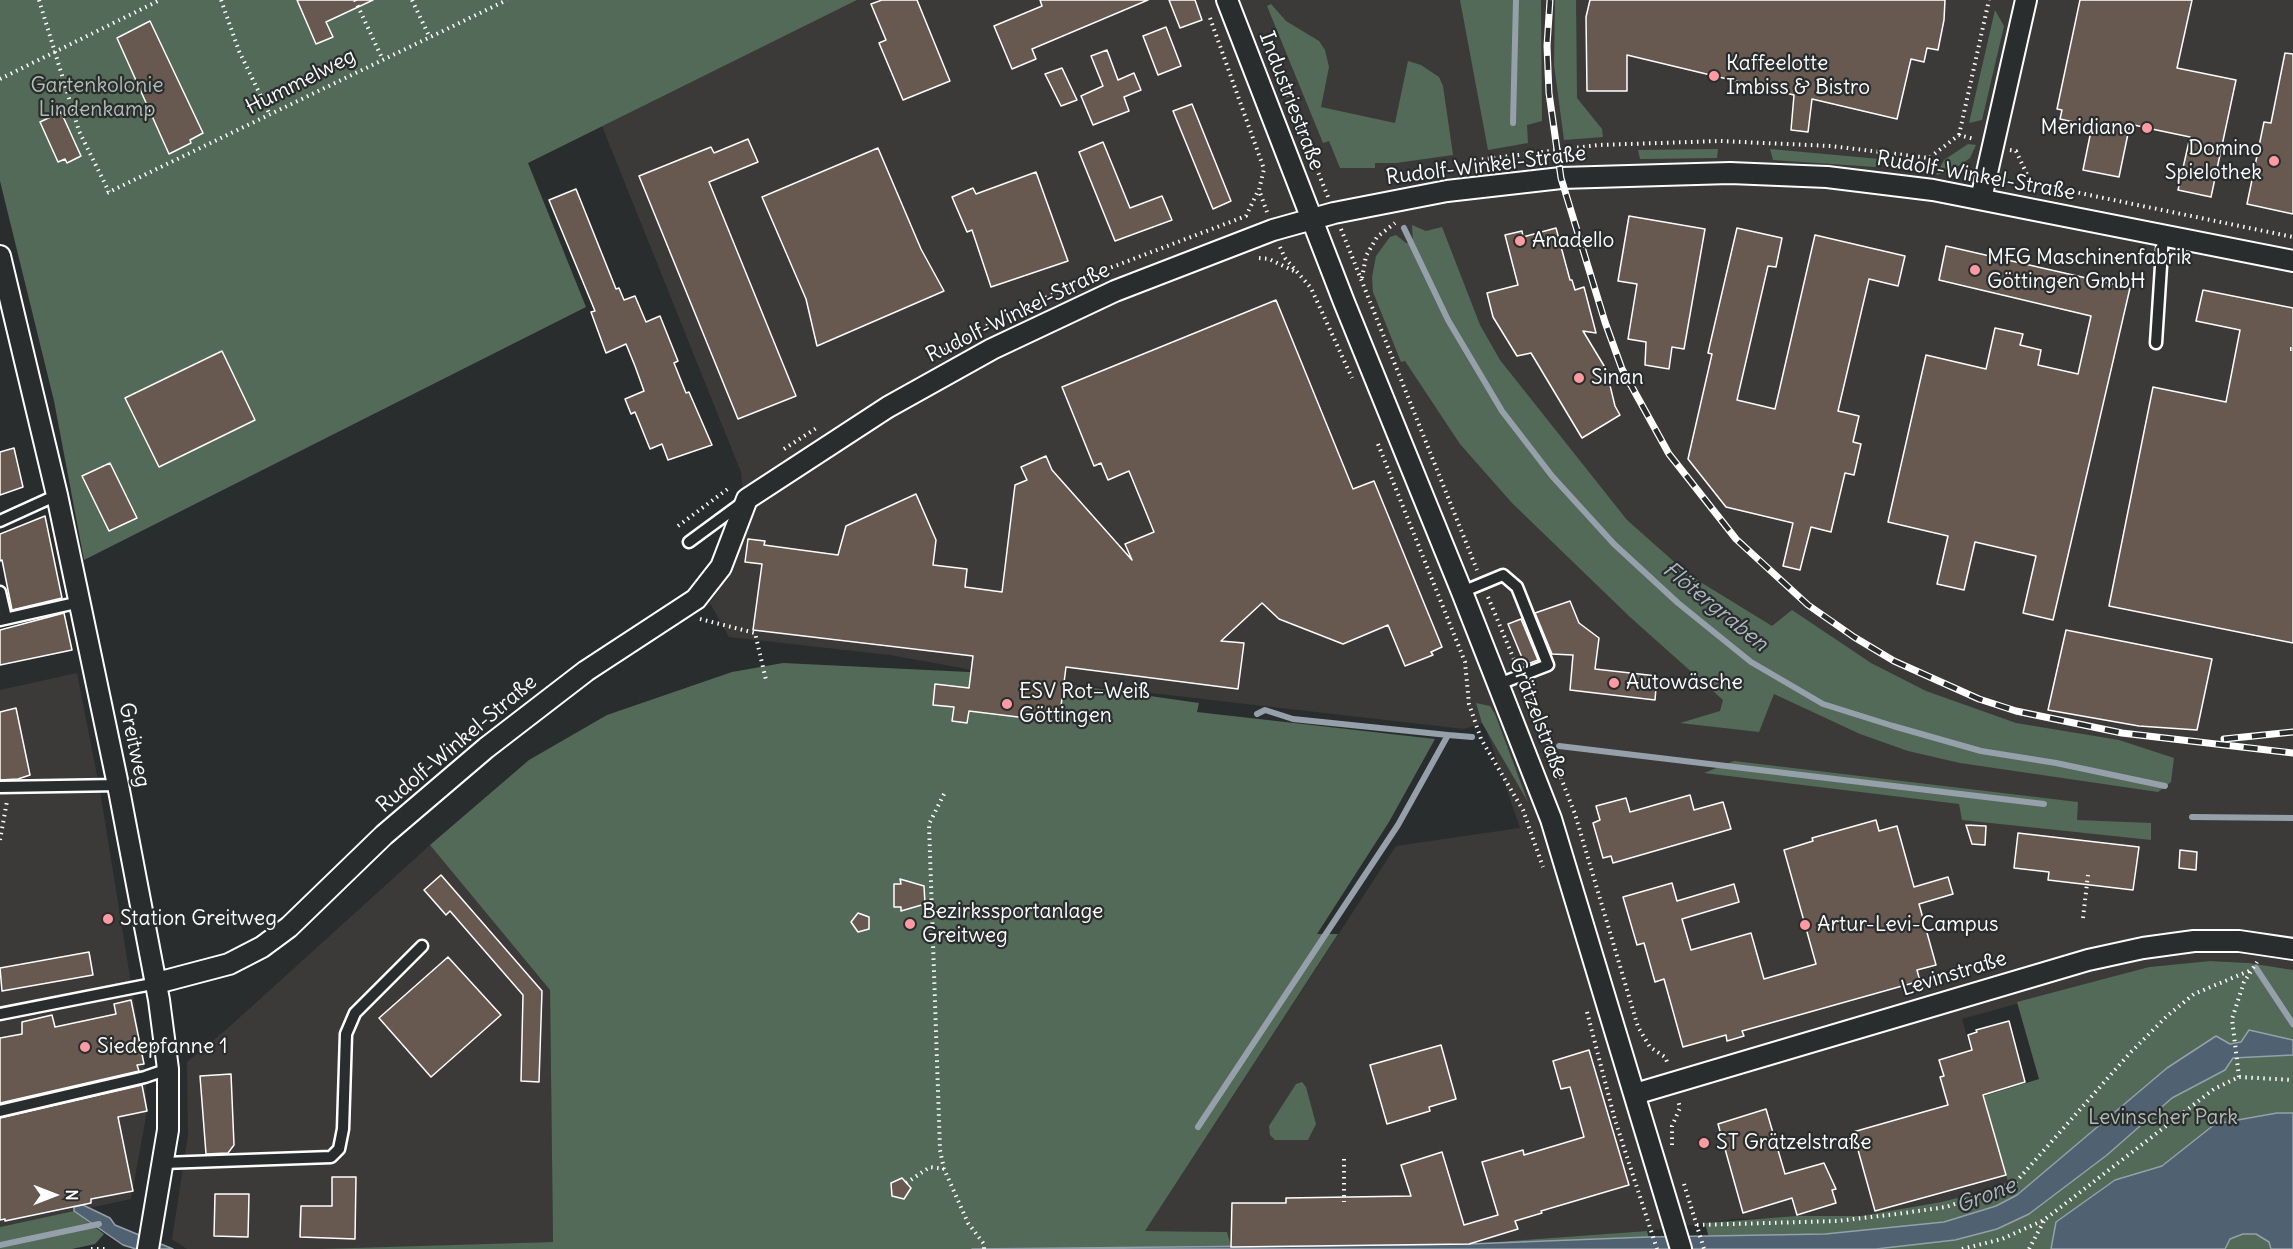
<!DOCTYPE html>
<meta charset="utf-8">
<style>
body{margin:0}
#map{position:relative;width:2293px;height:1249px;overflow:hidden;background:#2a2d2e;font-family:Delius,sans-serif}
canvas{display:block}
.north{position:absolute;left:24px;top:1165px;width:60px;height:60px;-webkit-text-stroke:4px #2a2d2e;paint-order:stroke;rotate:90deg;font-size:16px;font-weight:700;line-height:24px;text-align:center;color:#fff}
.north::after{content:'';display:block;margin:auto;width:21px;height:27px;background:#fff;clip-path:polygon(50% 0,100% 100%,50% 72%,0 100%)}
</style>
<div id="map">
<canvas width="2293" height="1249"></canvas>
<div class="north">N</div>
</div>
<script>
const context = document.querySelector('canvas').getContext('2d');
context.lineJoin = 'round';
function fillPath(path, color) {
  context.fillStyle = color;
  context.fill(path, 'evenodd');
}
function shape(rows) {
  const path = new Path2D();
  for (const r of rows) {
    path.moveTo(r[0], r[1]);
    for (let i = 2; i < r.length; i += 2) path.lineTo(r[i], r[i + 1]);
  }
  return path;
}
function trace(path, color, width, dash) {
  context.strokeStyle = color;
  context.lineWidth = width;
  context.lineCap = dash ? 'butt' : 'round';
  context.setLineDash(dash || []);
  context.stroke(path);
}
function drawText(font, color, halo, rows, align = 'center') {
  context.font = font + ' Delius,sans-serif';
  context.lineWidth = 4.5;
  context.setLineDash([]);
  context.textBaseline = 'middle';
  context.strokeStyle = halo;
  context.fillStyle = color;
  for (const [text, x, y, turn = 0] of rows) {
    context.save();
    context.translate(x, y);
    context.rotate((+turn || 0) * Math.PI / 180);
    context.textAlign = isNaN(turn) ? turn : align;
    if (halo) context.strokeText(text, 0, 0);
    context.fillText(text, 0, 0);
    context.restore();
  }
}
const built = shape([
 [857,0,2293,0,2293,970,2249,963,2210,961,2149,967,1962,1019,2008,1182,1986,1191,1941,1202,1861,1216,1736,1219,1647,1231,1469,1244,1231,1247,1227,1232,1145,1231,1396,846,1520,828,1482,717,1482,723,1464,729,1064,683,989,673,890,655,729,637,710,603,732,571,747,531,741,472,602,126],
 [77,673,100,791,144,1064,147,1111,131,1199,0,1227,0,690],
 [430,845,550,990,553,1242,352,1249,187,1249,172,1239,188,1135,187,1062,227,1029]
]);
const green = shape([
 [0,0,857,0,528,163,586,307,84,560,54,401,0,181],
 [1460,0,1541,0,1542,121,1527,125,1528,143,1488,150],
 [1555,0,1576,0,1577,98,1602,129,1603,137,1564,140,1554,65],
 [1271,4,1286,21,1319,41,1325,50,1329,67,1321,107,1395,123,1408,61,1421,65,1439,77,1443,86,1453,155,1396,163,1375,163,1375,168,1340,168,1329,141,1323,143,1267,6],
 [1995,10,2004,26,1982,120,1969,123],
 [1968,144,1976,145,1970,158,1950,172,1936,175,1944,160],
 [1718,149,1717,158,1640,159,1638,150],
 [1770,149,1880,159,1881,162,1875,167,1773,160],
 [1412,225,1426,231,1442,227,1480,325,1500,360,1627,520,1689,575,1772,626,1792,610,1871,663,1926,691,2016,723,2119,740,2174,758,2171,782,2158,792,1960,763,1908,751,1860,734,1774,694,1759,732,1680,723,1720,711,1723,700,1630,617,1512,503,1460,444,1405,361,1401,362,1373,292,1372,277,1376,256,1390,237,1396,235,1406,243,1413,243],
 [783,663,989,673,1199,703,1197,712,1435,739,1389,822,1317,934,1338,934,1145,1231,1227,1232,1231,1246,1469,1244,1647,1231,1652,1249,321,1249,553,1242,550,990,430,845,529,760,607,715,732,672],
 [1476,703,1490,706,1495,714,1528,802,1482,723],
 [1734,761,2078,802,2077,820,2151,823,2151,840,1962,820,1959,804,1704,773],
 [2210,961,2249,963,2293,970,2293,1249,1712,1249,1705,1223,1797,1216,1861,1216,1941,1202,1986,1191,2008,1182,1984,1096,2039,1079,2017,1002,2149,967],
 [1302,1082,1306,1087,1316,1124,1308,1140,1275,1140,1270,1135,1269,1126,1296,1084],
 [74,1211,104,1234,95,1244,72,1249,0,1249,0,1227]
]);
const water = shape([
 [2249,1030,2293,1040,2293,1055,2233,1058,2225,1070,2172,1098,2107,1155,2029,1214,1997,1229,1955,1240,1876,1249,972,1249,1469,1244,1648,1237,1825,1234,1944,1222,1996,1206,2017,1195,2167,1068,2216,1036,2230,1044,2241,1042,2249,1030],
 [2277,1113,2293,1113,2293,1249,2271,1249,2269,1242,2256,1234,2243,1234,2230,1239,2225,1249,2051,1249,2056,1222,2115,1180,2162,1166,2215,1124,2277,1113],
 [83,1205,110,1218,115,1225,173,1249,136,1249,123,1245,74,1211,74,1207,83,1205]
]);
const stream = shape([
 [1513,123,1516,0],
 [1404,228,1448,320,1502,411,1552,476,1614,544,1678,603,1751,662,1823,704,1893,726,1981,751,2056,763,2165,786],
 [1257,714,1265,710,1293,719,1448,735],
 [1559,746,2044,804],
 [2192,817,2293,818],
 [2256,968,2293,1024],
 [1198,1127,1398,825,1448,735,1472,737],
 [0,1245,99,1224]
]);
const building = shape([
 [297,0,373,0,326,22,333,37,316,44,297,0],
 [882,0,917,0,950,81,903,100,879,43,886,40,871,4,882,0],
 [1040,0,1148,0,1032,49,1036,59,1012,69,994,26,1042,6,1040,0],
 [1169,0,1195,0,1202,20,1180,28,1169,0],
 [1590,0,1945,0,1944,20,1938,50,1927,48,1924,62,1911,59,1897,119,1812,99,1808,132,1791,130,1794,95,1627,55,1627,91,1587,91,1586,17,1590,0],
 [2080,0,2192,0,2177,68,2236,80,2211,197,2178,190,2190,137,2147,128,2130,124,2119,177,2083,170,2092,126,2060,119,2062,110,2057,109,2080,0],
 [150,21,203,133,190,140,191,143,169,154,117,38,150,21],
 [1166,27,1181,66,1158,75,1143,36,1166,27],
 [1107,50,1118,80,1134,73,1141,90,1124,97,1129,111,1093,125,1081,96,1103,86,1091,56,1107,50],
 [2285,53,2293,54,2293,214,2247,204,2264,122,2271,123,2285,53],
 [1062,68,1077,100,1061,106,1045,74,1062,68],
 [1192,104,1231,201,1213,209,1173,111,1192,104],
 [61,112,81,156,67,163,65,159,58,162,40,122,61,112],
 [748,139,758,162,709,182,796,396,738,419,639,176,711,147,714,153,748,139],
 [1103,142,1130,208,1162,196,1172,220,1115,241,1079,152,1103,142],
 [878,148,921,249,944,291,817,346,806,299,762,197,878,148],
 [1036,172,1068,261,991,287,972,230,967,232,952,197,973,188,976,194,1036,172],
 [576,189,616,289,619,288,624,300,635,296,646,322,660,316,678,361,674,363,686,393,689,392,712,445,668,460,662,444,650,449,635,412,631,414,625,399,644,391,635,366,626,344,606,353,591,312,595,311,549,200,576,189],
 [1629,216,1705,229,1684,349,1672,347,1669,369,1645,365,1646,342,1628,339,1637,284,1618,281,1629,216],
 [1556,228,1570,280,1572,280,1575,290,1584,287,1596,333,1583,331,1606,369,1615,406,1620,415,1582,438,1531,353,1517,356,1493,317,1487,293,1518,285,1505,235,1522,231,1523,237,1556,228],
 [1737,228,1782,238,1776,267,1768,266,1737,400,1775,409,1815,235,1905,256,1898,286,1869,279,1838,411,1859,416,1853,442,1861,444,1854,475,1845,473,1831,532,1811,527,1800,570,1783,566,1793,523,1726,507,1688,459,1712,354,1708,353,1737,228],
 [1946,246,2130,288,2053,620,2023,613,2036,556,1975,542,1964,590,1937,584,1948,536,1888,522,1926,355,1986,369,1995,328,2023,334,2020,345,2041,350,2038,365,2078,374,2091,316,1939,280,1946,246],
 [2203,290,2293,308,2293,643,2109,606,2153,387,2226,402,2240,330,2196,321,2203,290],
 [1276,300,1353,489,1374,481,1442,647,1431,652,1433,655,1405,666,1388,625,1343,644,1279,619,1262,603,1221,641,1244,643,1238,689,1066,667,1059,722,969,711,967,723,952,721,954,707,933,705,935,684,969,688,973,656,753,630,762,564,745,562,748,539,765,541,764,545,838,555,846,526,916,494,936,540,933,565,967,569,965,587,1002,592,1015,485,1027,480,1021,467,1046,456,1052,470,1132,560,1125,544,1154,532,1129,471,1108,480,1101,463,1094,466,1062,387,1276,300],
 [222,351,255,420,159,467,125,398,222,351],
 [14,448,23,487,0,495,0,452,14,448],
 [110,463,137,518,109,531,82,476,110,463],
 [45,516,62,598,12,610,2,560,0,561,0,534,45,516],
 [1570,601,1579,623,1599,638,1595,669,1657,676,1655,700,1570,690,1573,655,1552,654,1535,613,1570,601],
 [64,613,72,650,0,665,0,630,64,613],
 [1521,619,1538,660,1525,665,1508,624,1521,619],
 [2066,630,2212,659,2197,730,2139,726,2048,710,2066,630],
 [16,708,30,775,18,779,0,780,0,712,16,708],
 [1690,795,1694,810,1723,802,1731,829,1613,863,1611,856,1603,858,1593,823,1600,820,1596,806,1626,798,1630,812,1690,795],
 [1876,820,1879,831,1897,826,1914,887,1948,877,1953,894,1919,904,1936,965,1917,970,1920,981,1742,1031,1744,1036,1727,1041,1726,1035,1683,1047,1664,979,1655,982,1644,943,1637,945,1623,897,1672,883,1677,901,1734,884,1739,902,1682,919,1691,950,1751,933,1764,979,1816,964,1784,850,1813,841,1812,838,1876,820],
 [1966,825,1986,826,1985,845,1972,844,1966,825],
 [2018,833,2139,847,2133,890,2048,880,2049,872,2014,868,2018,833],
 [2180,850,2197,852,2196,870,2179,868,2180,850],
 [441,875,542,991,539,1082,521,1081,523,995,450,911,446,915,424,890,441,875],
 [900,879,924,886,925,904,901,911,901,907,894,907,894,884,901,884,900,879],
 [858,913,869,917,869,929,858,932,851,922,858,913],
 [89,952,93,975,2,991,0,968,89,952],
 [448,957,501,1015,431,1077,379,1018,448,957],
 [131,1000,144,1064,137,1065,139,1071,0,1103,0,1038,22,1034,22,1022,52,1015,55,1027,116,1014,114,1004,131,1000],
 [2009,1021,2025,1082,1983,1095,2006,1175,1875,1211,1853,1132,1948,1105,1940,1077,1944,1076,1939,1060,1972,1050,1968,1035,1977,1032,1976,1030,2009,1021],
 [1441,1045,1456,1099,1429,1107,1430,1111,1387,1124,1370,1065,1441,1045],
 [1589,1050,1629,1185,1541,1211,1542,1213,1515,1221,1518,1229,1469,1244,1231,1247,1232,1203,1286,1203,1286,1198,1411,1196,1401,1165,1442,1152,1464,1225,1498,1215,1482,1162,1523,1150,1524,1155,1584,1137,1570,1087,1561,1089,1553,1061,1589,1050],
 [231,1074,234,1145,228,1153,206,1154,200,1076,231,1074],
 [142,1085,147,1111,118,1117,133,1191,91,1199,91,1203,5,1221,5,1219,0,1220,0,1118,142,1085],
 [1766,1109,1785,1174,1824,1163,1836,1189,1832,1190,1836,1203,1797,1215,1792,1198,1743,1213,1718,1124,1766,1109],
 [332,1177,356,1177,355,1239,300,1237,301,1206,332,1206,332,1177],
 [902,1178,911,1188,904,1199,892,1196,891,1183,902,1178],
 [215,1194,249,1194,248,1237,214,1236,215,1194]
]);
const path = shape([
 [39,0,79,131,109,192],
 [221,0,239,51,270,115],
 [355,0,382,58],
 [412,0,430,38],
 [1210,18,1264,169,1259,190,1267,212],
 [0,79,160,0],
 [1283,84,1328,197],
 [1959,135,1989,0],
 [2010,150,2016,151,2031,183,2293,237],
 [1470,161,1598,145,1720,141,1831,146,1929,158,1959,135,1974,139],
 [107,193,507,0],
 [1341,229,1477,570],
 [1280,247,1285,258,1311,288,1352,378],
 [1259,258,1269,259,1294,271],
 [1362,278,1366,256,1377,237,1395,223],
 [2290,349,2293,349],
 [929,359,994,322,1107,269,1246,216,1258,191],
 [1378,444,1465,662,1469,704,1481,739,1523,810,1543,867],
 [784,449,818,427],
 [678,526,729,488],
 [1488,597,1515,662],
 [700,619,755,633,766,680],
 [1526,688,1575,814,1638,1027,1650,1047,1665,1057,1668,1064],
 [944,794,929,824,940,1150,944,1169,968,1223,984,1244,984,1249],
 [0,840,7,801],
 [2083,918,2088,875],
 [1587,1012,1615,1120,1657,1249],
 [2239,1077,2232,1019,2244,982,2257,962],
 [1672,1145,1672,1126,1680,1108,1678,1100],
 [1344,1159,1344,1202],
 [906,1183,930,1167,944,1169],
 [1684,1184,1704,1249],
 [1697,1225,1837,1221,1897,1214,1946,1207,2014,1184,2130,1053,2167,1016,2194,994,2249,971],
 [91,1249,107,1249],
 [1962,1249,2002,1239,2044,1220,2214,1089,2239,1077,2293,1080],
 [2029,1249,2044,1221]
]);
const service = shape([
 [2156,343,2163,235],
 [0,521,57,495],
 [689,542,742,503],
 [0,592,6,618],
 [1462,592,1503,575,1517,587,1548,665,1499,684],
 [0,620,80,602],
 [0,787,118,785],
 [0,1014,157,983],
 [0,1111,145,1077,168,1069],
 [163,1163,331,1157,339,1149,343,1129,346,1034,355,1013,422,946]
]);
const minor = shape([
 [1227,0,1344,302,1462,592,1551,819,1681,1249],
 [1981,199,2026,0],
 [0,256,57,495,118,785,159,1000,168,1069,168,1130,148,1249],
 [157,983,229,964,262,947,289,927,384,835,486,748,586,671,696,599,721,567,747,499,888,407,992,349,1115,291,1273,230,1334,213,1447,191,1561,178,1730,173,1827,177,1933,190,2293,261],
 [1635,1094,2088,960,2143,948,2194,941,2239,941,2293,949]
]);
const rail = shape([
 [1550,0,1547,46,1549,93,1561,178,1605,322,1622,369,1669,454,1736,539,1808,605,1854,637,1894,661,1979,699,2016,711,2122,733,2293,753],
 [2224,739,2293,732]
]);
const markers = [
 [1714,76,6,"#ff9aa2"],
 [2147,128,6,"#ff9aa2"],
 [2274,161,6,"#ff9aa2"],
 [1520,241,6,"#ff9aa2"],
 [1975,270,6,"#ff9aa2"],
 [1579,378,6,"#ff9aa2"],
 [1614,683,6,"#ff9aa2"],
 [1007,704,6,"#ff9aa2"],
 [108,919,6,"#ff9aa2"],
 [910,924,6,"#ff9aa2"],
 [1805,925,6,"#ff9aa2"],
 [85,1047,6,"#ff9aa2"],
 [1704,1143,6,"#ff9aa2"]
];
const poiNames = [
 ["Kaffeelotte",1726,64],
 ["Imbiss & Bistro",1726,88],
 ["Meridiano",2135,128,"right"],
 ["Domino",2262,149,"right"],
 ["Spielothek",2262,173,"right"],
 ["Anadello",1532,241],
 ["MFG Maschinenfabrik",1987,258],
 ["Göttingen GmbH",1987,282],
 ["Sinan",1591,378],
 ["Autowäsche",1626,683],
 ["ESV Rot–Weìß",1019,692],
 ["Göttingen",1019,716],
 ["Bezirkssportanlage",922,912],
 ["Greitweg",922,936],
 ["Station Greitweg",120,919],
 ["Artur-Levi-Campus",1817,925],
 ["Siedepfanne 1",97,1047],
 ["ST Grätzelstraße",1716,1143]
];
const streetNames = [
 ["Hummelweg",301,82,-27],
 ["Industriestraße",1291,101,69],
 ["Rudolf-Winkel-Straße",1486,166,-7],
 ["Rudolf-Winkel-Straße",1976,176,10],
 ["Rudolf-Winkel-Straße",1018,313,-26],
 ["Grätzelstraße",1538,718,69],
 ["Rudolf-Winkel-Straße",457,744,-40],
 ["Greitweg",134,745,78],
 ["Levinstraße",1954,974,-17]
];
const parkNames = [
 ["Gartenkolonie",97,86],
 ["Lindenkamp",97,110],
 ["Levinscher Park",2163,1118]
];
const waterNames = [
 ["Flötergraben",1715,607,39],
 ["Grone",1986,1196,-21]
];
fillPath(built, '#3c3a38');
fillPath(green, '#526a57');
fillPath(water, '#506172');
trace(water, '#96a0aa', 1.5);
trace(stream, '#96a0aa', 6);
fillPath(building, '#67594f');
trace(building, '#fff', 1.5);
trace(service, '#fff', 15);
trace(minor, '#fff', 24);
trace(path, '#fff', 4, [1.5, 4.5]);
trace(service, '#2a2d2e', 10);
trace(minor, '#2a2d2e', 20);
trace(rail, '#fff', 7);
trace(rail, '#2a2d2e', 4.5, [14]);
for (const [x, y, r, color] of markers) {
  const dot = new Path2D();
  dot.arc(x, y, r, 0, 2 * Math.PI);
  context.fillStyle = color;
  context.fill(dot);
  trace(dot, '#2a2d2e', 2);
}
drawText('21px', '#fff', '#2a2d2e', poiNames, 'left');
drawText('21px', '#fff', '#2a2d2e', streetNames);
drawText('21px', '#b1bcb3', '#2a2d2e', parkNames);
drawText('italic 22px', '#b0b8c0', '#2a2d2e', waterNames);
</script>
